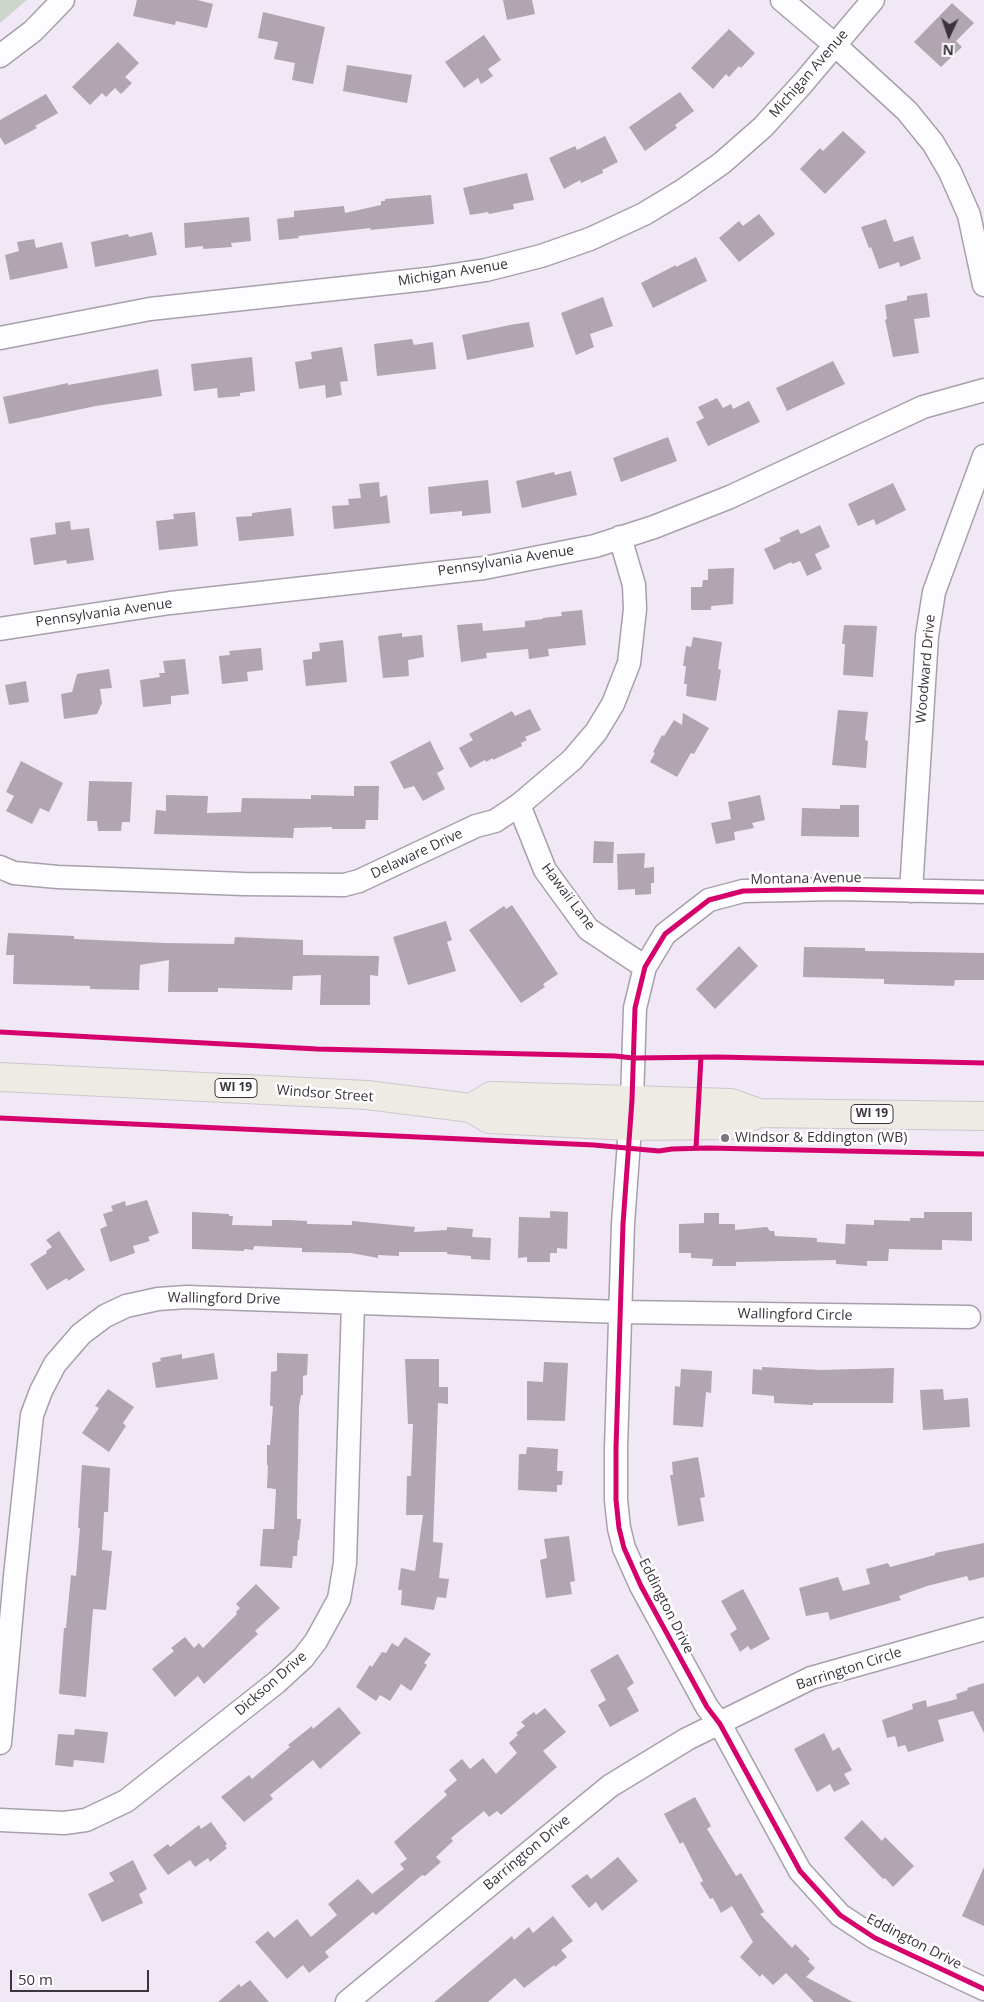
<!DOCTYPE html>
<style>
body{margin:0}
#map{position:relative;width:984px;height:2002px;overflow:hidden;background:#f1e8f5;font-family:"Open Sans",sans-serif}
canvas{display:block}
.north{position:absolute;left:924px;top:10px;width:50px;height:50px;-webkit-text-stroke:4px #fff;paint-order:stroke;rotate:183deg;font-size:14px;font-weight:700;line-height:20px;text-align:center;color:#3b343d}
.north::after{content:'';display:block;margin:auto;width:18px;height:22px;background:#3b343d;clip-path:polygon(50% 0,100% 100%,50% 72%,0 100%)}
.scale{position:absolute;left:10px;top:1970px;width:139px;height:22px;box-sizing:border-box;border:2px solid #3b343d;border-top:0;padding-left:6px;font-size:15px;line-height:18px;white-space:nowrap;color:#3b343d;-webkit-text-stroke:4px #fff;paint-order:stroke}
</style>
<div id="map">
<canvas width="984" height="2002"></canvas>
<div class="north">N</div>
<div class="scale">50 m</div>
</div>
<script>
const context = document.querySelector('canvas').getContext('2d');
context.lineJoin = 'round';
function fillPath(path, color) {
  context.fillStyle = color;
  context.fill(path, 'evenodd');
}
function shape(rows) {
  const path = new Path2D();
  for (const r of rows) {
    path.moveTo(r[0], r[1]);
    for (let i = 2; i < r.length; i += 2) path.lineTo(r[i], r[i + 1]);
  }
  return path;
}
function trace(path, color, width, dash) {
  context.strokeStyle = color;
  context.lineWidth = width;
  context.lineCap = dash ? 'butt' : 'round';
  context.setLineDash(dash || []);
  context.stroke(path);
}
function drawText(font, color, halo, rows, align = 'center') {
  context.font = font + ' "Open Sans",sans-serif';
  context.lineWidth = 5;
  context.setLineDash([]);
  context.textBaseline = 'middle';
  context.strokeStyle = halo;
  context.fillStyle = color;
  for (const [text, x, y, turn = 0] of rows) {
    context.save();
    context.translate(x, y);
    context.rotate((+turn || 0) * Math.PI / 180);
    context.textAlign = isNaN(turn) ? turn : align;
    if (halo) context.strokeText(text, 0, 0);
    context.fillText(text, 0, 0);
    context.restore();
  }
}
const green = shape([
 [0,0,27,0,0,23]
]);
const building = shape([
 [137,0,197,0,213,4,207,28,176,21,175,25,133,16],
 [503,0,532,0,535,14,507,20],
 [952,3,974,23,956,41,962,47,941,67,914,42],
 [263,12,325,27,313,84,292,80,295,63,274,59,278,42,258,38],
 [729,29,755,53,741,68,739,66,729,77,726,74,713,89,691,68],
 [484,35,501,60,488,69,493,76,481,84,478,78,464,88,445,62],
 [118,42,139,63,125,77,132,83,121,94,115,88,106,97,102,93,90,105,72,87],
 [347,65,412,75,407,103,343,91],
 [680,92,694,111,675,125,677,128,645,151,629,127],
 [46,94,58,113,35,126,37,128,5,145,0,137,0,120],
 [843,131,866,152,825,194,800,169,820,148,823,151],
 [605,136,618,162,602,170,603,173,581,183,580,180,564,189,549,158,575,146,577,150],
 [527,173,534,200,513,204,514,209,489,214,488,212,470,215,463,188],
 [431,195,434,224,370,230,371,228,298,236,299,238,279,240,277,219,294,217,294,211,344,206,345,213,381,205,381,201,385,201,385,199],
 [759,214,775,234,739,262,719,238,739,221,743,226],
 [249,217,251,241,231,243,232,247,203,249,203,246,185,248,184,223],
 [886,219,894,242,913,236,921,259,900,267,899,262,879,269,871,247,869,248,861,227],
 [152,232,157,255,95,267,91,242,128,234,129,237],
 [34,239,36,248,62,242,68,268,10,280,5,255,19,251,17,242],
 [696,257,707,281,653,308,641,283,676,265,676,267],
 [927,293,930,317,914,319,919,353,893,357,885,320,887,319,885,305,907,300,907,296],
 [603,297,613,326,590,334,594,347,576,355,561,313],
 [529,322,534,347,467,360,462,335,510,325],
 [412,339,414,345,433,342,436,369,377,376,374,344],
 [342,347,348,381,340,382,342,395,326,398,325,385,299,389,295,362,312,359,311,352],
 [252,357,255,391,240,393,240,396,218,398,217,388,194,391,191,364],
 [833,361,845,384,787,411,776,388],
 [158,369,162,396,96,406,9,424,3,397,68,383,68,385],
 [717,398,723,408,731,404,733,409,749,401,760,422,708,446,696,422,704,418,698,407],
 [668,437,677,461,621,482,613,458],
 [571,471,577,495,522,508,516,481,554,472,555,475],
 [488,480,491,513,462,516,462,511,430,514,428,487],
 [379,482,380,497,387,495,390,523,334,529,332,506,349,505,348,499,361,498,359,484],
 [893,483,906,510,876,525,874,519,858,526,848,504],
 [291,508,294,536,239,541,236,517,252,516,252,513],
 [195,512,198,546,159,550,156,521,174,519,173,514],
 [70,521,71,530,89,528,94,560,67,564,66,560,34,565,30,538,56,534,55,523],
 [820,525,830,547,815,554,822,569,807,576,800,561,792,564,791,562,774,570,764,549,781,541,779,538,798,529,801,534],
 [734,568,733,604,711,606,711,610,691,610,691,587,702,587,703,580,708,580,708,569],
 [582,610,586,645,548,649,549,656,529,659,528,649,486,653,487,658,461,662,457,625,482,623,483,631,525,627,525,621,543,619,542,618,562,616,561,612],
 [844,625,877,626,873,677,843,675,845,644,842,644],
 [402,633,402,637,422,635,424,657,408,660,409,676,383,678,378,636],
 [693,637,722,642,718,669,721,670,716,701,686,696,687,684,684,684,686,666,683,666,686,646,691,647],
 [343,640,347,682,306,686,303,660,312,659,312,652,320,651,319,643],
 [261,648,263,670,247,672,248,681,222,684,219,656,230,655,229,651],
 [185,659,189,694,171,696,171,704,143,707,140,680,160,677,159,673,165,673,163,661],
 [109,669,112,688,100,689,102,703,97,714,64,719,61,694,72,692,77,674],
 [26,681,29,702,9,705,5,685],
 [530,709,541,730,525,737,527,740,521,743,522,746,493,760,493,758,486,762,485,760,470,768,459,748,473,740,469,734,512,711,515,716],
 [838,710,868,712,865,740,868,741,866,768,832,765],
 [683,713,709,728,694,754,691,753,677,777,650,762,655,753,653,752,662,735,664,736,674,720,682,725],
 [430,741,444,769,437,773,445,789,423,801,414,786,404,789,390,762],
 [21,761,63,783,49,812,40,808,32,824,6,811,14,796,6,792],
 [89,781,132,782,130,822,122,822,121,831,98,831,97,821,87,821],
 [354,786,379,786,378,820,366,820,365,829,332,829,332,827,294,828,293,838,154,834,156,810,166,811,166,795,208,796,207,813,241,812,242,798,311,799,311,795,354,796],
 [760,795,765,820,752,823,754,828,734,832,735,840,716,844,711,823,731,819,728,802],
 [840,805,859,805,859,837,801,836,802,808,840,809],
 [594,841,614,842,613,863,593,863],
 [645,853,644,868,654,867,654,883,651,883,651,894,635,895,635,889,618,890,617,854],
 [512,905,558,974,543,984,545,987,521,1003,469,930,504,906,506,909],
 [446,921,452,940,447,942,456,971,408,985,393,937],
 [8,933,74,936,74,939,165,943,234,944,235,937,303,940,303,955,379,956,378,976,370,975,370,1005,320,1005,321,975,293,976,292,990,218,988,218,992,168,992,169,960,140,965,139,990,90,989,90,986,13,984,14,955,6,955],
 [739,946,758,966,715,1009,696,989],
 [804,947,865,948,865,951,984,953,984,980,955,980,954,986,884,984,884,979,803,977],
 [147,1200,159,1233,148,1237,150,1241,133,1246,135,1253,110,1262,100,1229,107,1226,103,1214,113,1211,111,1206,125,1201,126,1206],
 [550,1211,568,1212,567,1249,557,1248,557,1253,550,1253,550,1262,527,1262,527,1257,518,1258,519,1217,550,1218],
 [192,1212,229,1214,229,1216,233,1216,232,1225,272,1226,272,1220,289,1220,307,1221,307,1224,352,1225,352,1221,415,1227,414,1232,447,1230,447,1227,473,1229,472,1237,491,1238,490,1260,471,1259,471,1256,447,1254,447,1252,399,1252,399,1256,378,1255,378,1258,351,1253,302,1252,302,1248,254,1246,253,1250,244,1249,244,1251,192,1249],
 [924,1212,972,1212,972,1241,942,1240,942,1250,889,1249,888,1261,867,1261,867,1266,836,1264,836,1260,736,1262,736,1266,712,1266,713,1259,691,1258,691,1253,679,1253,679,1224,704,1223,704,1213,719,1213,719,1224,735,1224,735,1230,767,1227,770,1231,774,1231,775,1236,817,1238,817,1242,845,1244,846,1224,874,1225,874,1220,910,1221,910,1218,924,1218],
 [59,1231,85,1270,68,1281,67,1278,47,1290,30,1264,47,1253,46,1251,52,1247,46,1240],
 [214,1353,218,1379,156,1388,152,1363,161,1361,160,1358,182,1354,182,1359],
 [277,1353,308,1354,307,1375,303,1376,303,1395,301,1395,299,1407,297,1510,297,1519,301,1519,299,1540,298,1540,297,1556,293,1556,292,1568,260,1566,263,1529,274,1529,276,1489,267,1488,268,1466,267,1465,267,1445,270,1445,273,1406,270,1406,271,1372,277,1371],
 [405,1359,439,1359,439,1387,448,1387,448,1404,438,1403,433,1542,443,1543,439,1578,449,1579,446,1598,437,1597,434,1610,401,1605,402,1590,398,1590,401,1568,415,1571,423,1515,406,1515,407,1476,411,1476,413,1424,408,1424],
 [544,1362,568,1363,565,1421,527,1420,527,1381,543,1382],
 [762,1367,821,1370,894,1368,893,1403,813,1403,813,1405,774,1403,774,1396,752,1394,753,1369,762,1370],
 [681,1369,712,1371,711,1393,706,1392,703,1427,673,1425,675,1386,680,1387],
 [108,1389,134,1407,123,1423,126,1426,109,1452,82,1433,99,1408,95,1406],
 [943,1389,944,1400,968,1398,970,1427,923,1430,920,1390],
 [527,1447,558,1449,557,1471,563,1471,562,1485,557,1485,557,1492,518,1490,519,1454,526,1454],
 [698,1457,705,1497,700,1498,704,1521,678,1526,670,1475,673,1475,672,1462],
 [82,1465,110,1468,108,1512,104,1512,102,1550,112,1551,106,1610,93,1609,86,1697,59,1694,64,1628,66,1628,71,1575,76,1576,80,1528,78,1528],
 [569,1536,575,1581,570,1582,572,1594,546,1598,540,1560,547,1558,544,1539],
 [984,1543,984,1577,969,1581,967,1576,927,1586,899,1596,901,1600,830,1620,828,1612,806,1616,799,1588,838,1577,843,1591,870,1584,866,1569,888,1563,890,1567,935,1555,935,1553],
 [256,1584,280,1608,255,1631,258,1634,204,1684,198,1676,175,1697,152,1669,174,1651,171,1648,185,1637,194,1648,199,1643,203,1648,237,1614,236,1612,240,1608,236,1604],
 [743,1589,770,1639,751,1650,748,1646,740,1652,730,1634,737,1629,721,1601],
 [405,1637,431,1654,424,1663,427,1665,411,1691,401,1684,390,1701,380,1695,376,1701,356,1687,370,1665,372,1667,382,1652,386,1653,392,1643,398,1647],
 [618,1654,634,1683,627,1688,639,1711,610,1727,598,1705,606,1700,590,1670],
 [984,1683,984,1733,973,1711,938,1720,944,1741,908,1752,905,1745,898,1747,895,1736,887,1738,882,1720,913,1709,912,1704,926,1700,927,1707,957,1699,956,1694,968,1690,967,1688],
 [339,1707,361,1733,320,1769,313,1760,270,1795,273,1799,244,1822,221,1797,249,1775,252,1779,290,1747,288,1745,312,1726,313,1729],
 [545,1708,566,1732,543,1751,557,1767,501,1815,497,1811,489,1817,484,1811,451,1838,453,1841,436,1857,441,1862,425,1876,422,1875,376,1915,373,1912,325,1952,329,1957,309,1973,303,1965,287,1979,255,1942,268,1931,274,1938,297,1919,311,1937,337,1915,328,1904,358,1879,372,1894,404,1869,400,1864,407,1859,394,1842,447,1795,444,1791,457,1780,449,1770,462,1759,470,1769,483,1758,496,1774,517,1753,509,1743,518,1735,516,1733,525,1726,521,1722,534,1712,536,1715],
 [75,1729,108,1732,104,1763,74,1760,73,1767,55,1765,58,1734,74,1735],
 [824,1733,833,1751,839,1747,852,1770,844,1774,850,1784,834,1792,830,1784,817,1792,794,1749],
 [695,1797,711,1826,707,1829,736,1876,741,1873,764,1912,760,1914,792,1948,795,1944,810,1959,808,1961,815,1968,806,1977,853,2002,814,2002,786,1973,773,1985,762,1974,760,1977,740,1957,753,1942,732,1906,721,1913,713,1898,710,1899,700,1883,703,1881,683,1842,680,1844,664,1814],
 [862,1820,882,1841,885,1837,914,1866,893,1887,885,1878,883,1879,844,1838],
 [211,1822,227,1844,225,1846,227,1848,210,1862,208,1858,195,1867,190,1860,168,1875,153,1855,168,1844,170,1847,199,1825,201,1829],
 [618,1857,638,1881,602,1911,596,1902,589,1908,571,1886,587,1874,591,1879],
 [133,1860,147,1889,139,1894,143,1903,102,1922,88,1894,114,1881,109,1873],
 [984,1867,984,1926,962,1916],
 [553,1916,573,1941,561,1950,567,1957,555,1967,554,1965,524,1988,515,1978,488,2002,434,2002,512,1936,514,1940,529,1927,533,1933],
 [250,1980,269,2002,218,2002,239,1984,241,1987]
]);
const minor = shape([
 [782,0,835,45,907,111,933,143,950,172,969,215,984,285],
 [0,56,33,31,63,0],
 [0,338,150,309,427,279,486,270,541,256,590,239,644,214,682,191,722,163,763,127,803,83,873,0],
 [0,629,170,603,484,568,595,546,654,527,730,497,923,407,984,390],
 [519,805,545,870,588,929,645,967],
 [0,867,14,873,58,877,243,884,344,885,359,881,476,826,495,821,519,805,572,760,596,732,613,704,629,663,635,609,634,585,620,537],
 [911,891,927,636,934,592,984,456],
 [984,892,837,889,743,891,709,900,665,934,645,967,635,1008,632,1100,623,1224,616,1448,616,1500,619,1528,624,1548,641,1586,707,1707,720,1724,800,1871,840,1915,875,1938,984,1989],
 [0,1743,15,1576,32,1415,41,1391,55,1364,81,1334,105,1316,126,1306,158,1299,187,1297,621,1312,969,1317],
 [0,1820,64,1823,86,1820,126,1801,277,1682,303,1658,316,1641,339,1599,345,1563,353,1303],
 [347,2002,610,1786,687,1739,811,1678,984,1629]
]);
const major = shape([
 [0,1077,367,1095,471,1108,489,1119,630,1126,733,1125,759,1113],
 [471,1108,491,1096,731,1103,759,1113,984,1116]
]);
const cycleway = shape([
 [984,892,837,889,743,891,709,900,665,934,645,967,635,1008,632,1100,623,1224,616,1448,616,1500,619,1528,624,1548,641,1586,707,1707,720,1724,800,1871,840,1915,875,1938,984,1989],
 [0,1032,317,1049,615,1056,633,1058,717,1057,984,1063],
 [0,1118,594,1145,659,1151,672,1149,708,1148,984,1154],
 [696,1148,701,1057]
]);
const markers = [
 [725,1138,5,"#7b737d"]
];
const shields = [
 [236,1088,42],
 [872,1114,42]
];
const shieldNames = [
 ["WI 19",236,1088],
 ["WI 19",872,1114]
];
const streetNames = [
 ["Michigan Avenue",809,74,-49],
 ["Michigan Avenue",453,273,-9],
 ["Pennsylvania Avenue",506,561,-9],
 ["Pennsylvania Avenue",104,613,-8],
 ["Woodward Drive",926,669,-85],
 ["Delaware Drive",417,854,-25],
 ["Montana Avenue",806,879,-1],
 ["Hawaii Lane",568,897,53],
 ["Windsor Street",325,1094,4],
 ["Wallingford Drive",224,1299,1],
 ["Wallingford Circle",795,1315,1],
 ["Eddington Drive",666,1606,63],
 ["Barrington Circle",849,1669,-18],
 ["Dickson Drive",271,1684,-41],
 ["Barrington Drive",527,1853,-40],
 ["Eddington Drive",914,1942,27]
];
const poiNames = [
 ["Windsor & Eddington (WB)",735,1138]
];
fillPath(green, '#cdd6cd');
fillPath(building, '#b1a5af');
trace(minor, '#a7a0aa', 25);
trace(major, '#cbc7cd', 30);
trace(minor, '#fdfcfe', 22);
trace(major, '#edebe4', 28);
trace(cycleway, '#d6006c', 5);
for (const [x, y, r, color] of markers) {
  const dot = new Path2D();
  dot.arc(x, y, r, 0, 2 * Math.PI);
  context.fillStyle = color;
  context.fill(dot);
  trace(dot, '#fff', 2);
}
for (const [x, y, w] of shields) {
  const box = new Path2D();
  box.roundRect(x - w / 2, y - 9.5, w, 19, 4);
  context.fillStyle = '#fff';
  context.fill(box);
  trace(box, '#3b343d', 1);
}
drawText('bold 12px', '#3b343d', null, shieldNames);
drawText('14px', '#3b343d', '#fff', streetNames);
drawText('14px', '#3b343d', '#fff', poiNames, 'left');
</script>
